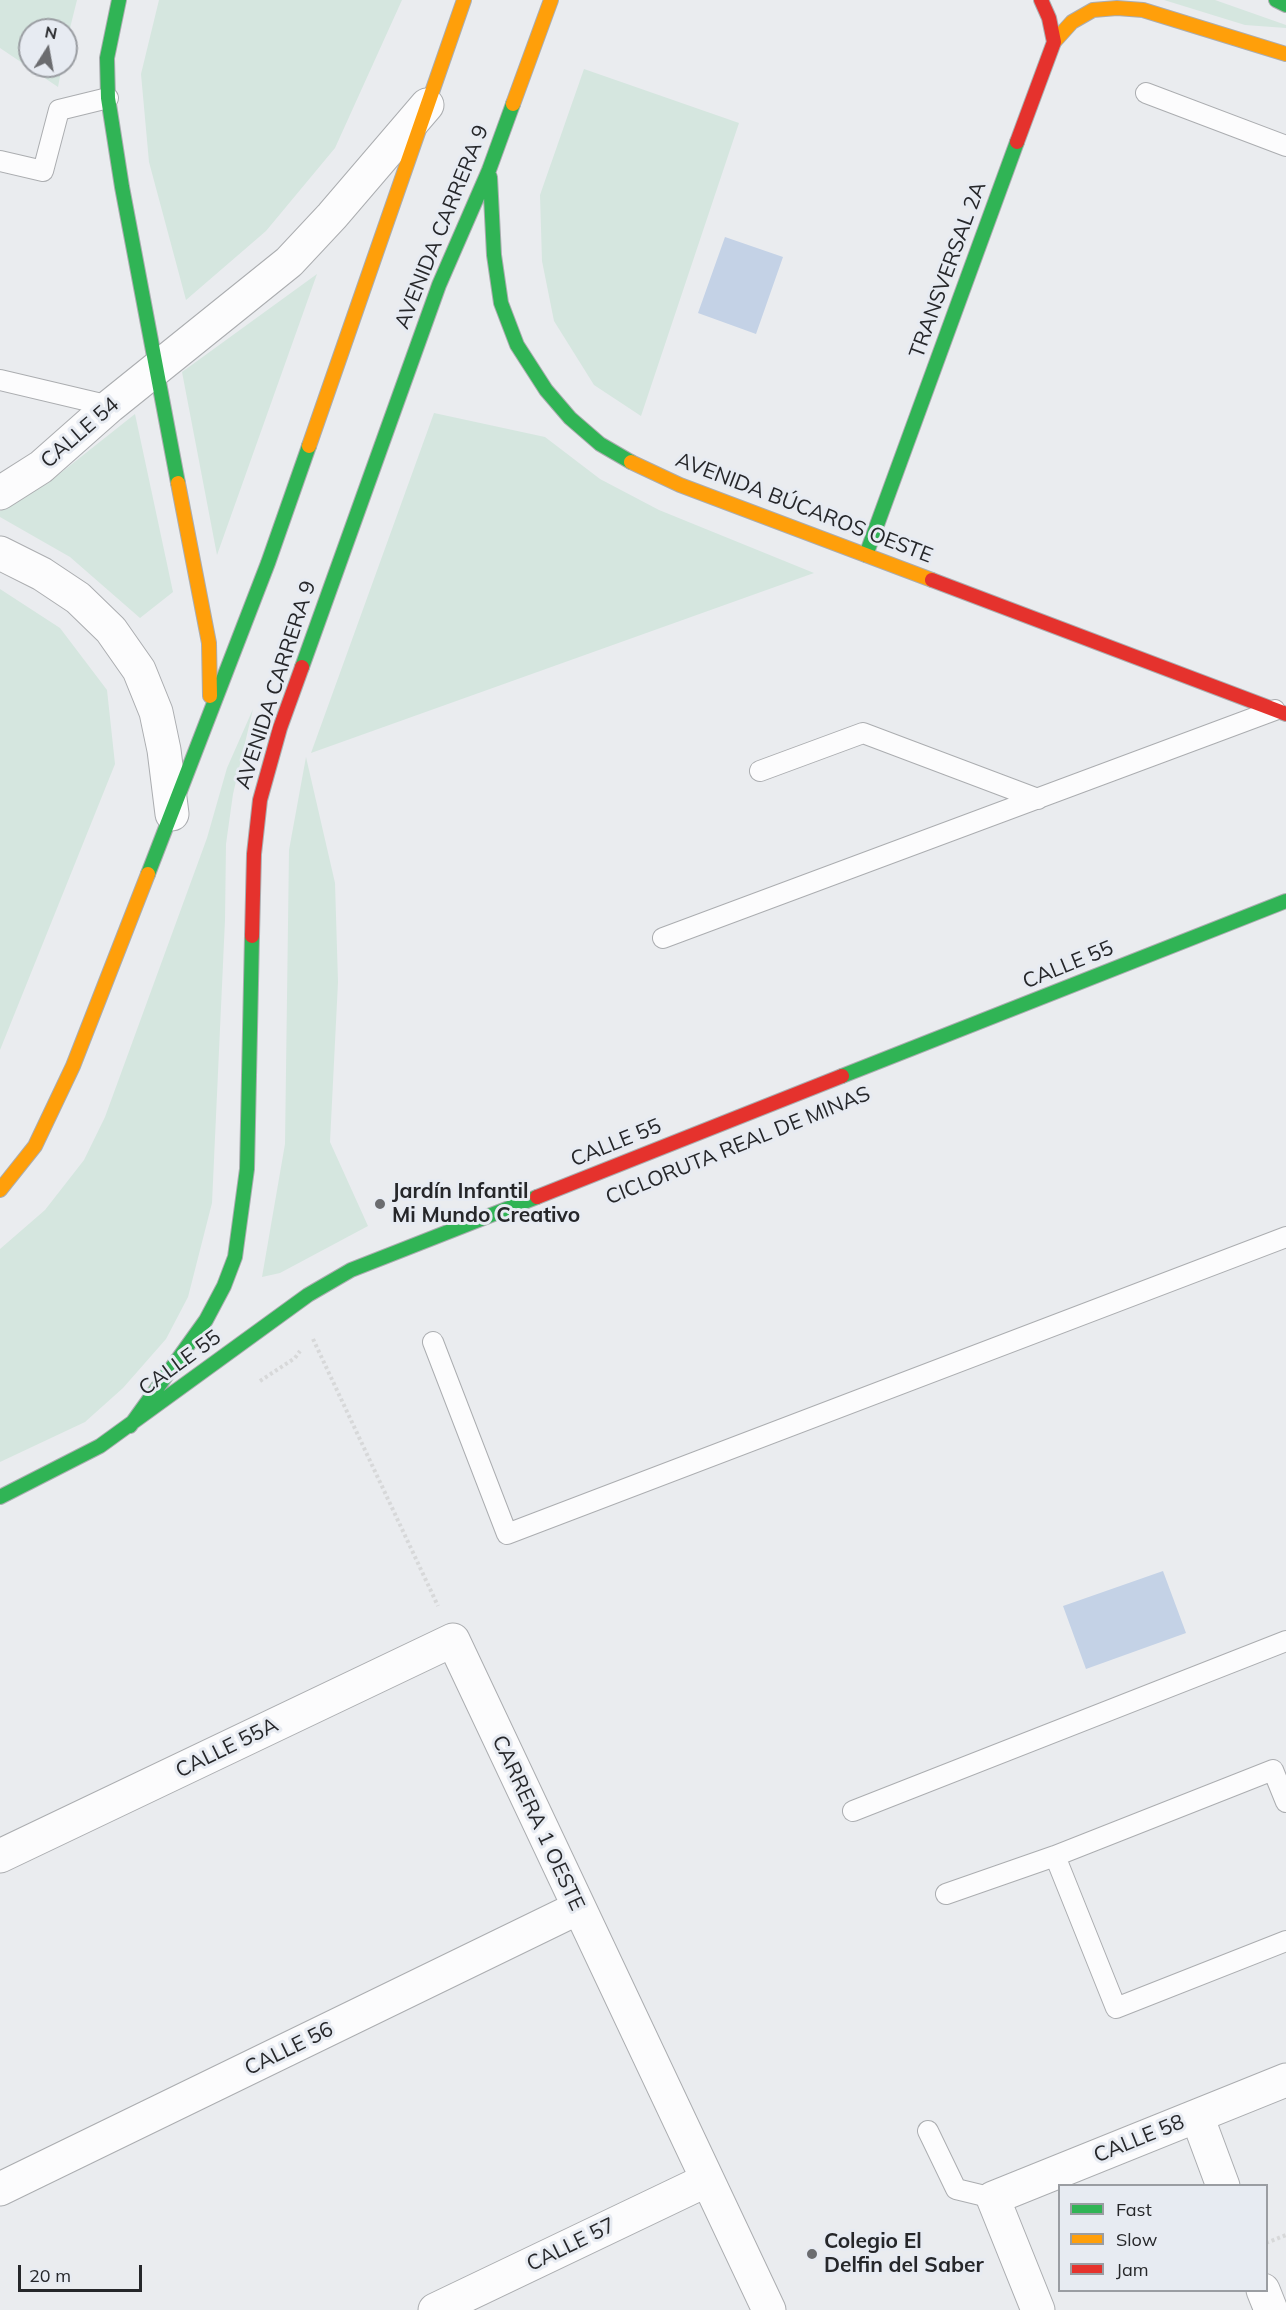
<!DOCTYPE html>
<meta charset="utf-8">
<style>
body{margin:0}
#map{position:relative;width:1286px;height:2310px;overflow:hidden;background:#eaecef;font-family:Mulish,sans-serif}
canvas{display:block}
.legend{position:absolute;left:1058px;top:2184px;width:210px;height:108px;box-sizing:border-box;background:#e7ebf2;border:2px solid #9a9da2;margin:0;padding:8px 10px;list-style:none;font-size:18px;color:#26272a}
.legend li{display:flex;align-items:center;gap:12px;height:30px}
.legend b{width:30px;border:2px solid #9a9da2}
.north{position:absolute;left:18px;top:18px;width:60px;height:60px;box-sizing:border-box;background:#e7ebf2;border:2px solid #9a9da2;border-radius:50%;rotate:11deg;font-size:16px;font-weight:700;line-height:24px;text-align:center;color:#26272a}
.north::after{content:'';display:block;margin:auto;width:21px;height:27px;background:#6b6c6f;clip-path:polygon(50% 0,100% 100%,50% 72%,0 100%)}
.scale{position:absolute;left:18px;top:2265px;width:124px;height:27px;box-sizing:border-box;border:3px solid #26272a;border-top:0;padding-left:8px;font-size:18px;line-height:21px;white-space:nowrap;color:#26272a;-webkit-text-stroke:4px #e7ebf2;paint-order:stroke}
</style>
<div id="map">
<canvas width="1286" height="2310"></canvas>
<ul class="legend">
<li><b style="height:8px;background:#30b455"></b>Fast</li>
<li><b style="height:8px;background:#ff9f0a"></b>Slow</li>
<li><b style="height:8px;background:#e5322d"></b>Jam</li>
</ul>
<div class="north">N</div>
<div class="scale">20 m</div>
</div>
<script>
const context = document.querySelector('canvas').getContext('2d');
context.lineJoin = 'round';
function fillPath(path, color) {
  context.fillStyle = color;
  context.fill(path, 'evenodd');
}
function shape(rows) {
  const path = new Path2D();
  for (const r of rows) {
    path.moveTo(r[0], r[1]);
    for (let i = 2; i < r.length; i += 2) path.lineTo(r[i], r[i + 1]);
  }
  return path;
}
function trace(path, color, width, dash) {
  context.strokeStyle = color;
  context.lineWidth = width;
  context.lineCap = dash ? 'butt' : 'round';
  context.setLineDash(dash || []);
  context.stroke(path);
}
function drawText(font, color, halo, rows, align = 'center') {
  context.font = font + ' Mulish,sans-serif';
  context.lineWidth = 6;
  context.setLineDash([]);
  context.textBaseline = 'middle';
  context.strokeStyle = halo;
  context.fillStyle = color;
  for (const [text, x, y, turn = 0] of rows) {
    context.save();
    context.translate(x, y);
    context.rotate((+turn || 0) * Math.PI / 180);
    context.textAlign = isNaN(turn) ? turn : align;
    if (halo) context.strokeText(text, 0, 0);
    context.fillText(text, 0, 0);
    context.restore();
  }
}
const green = shape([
 [0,0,77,0,66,44,66,30,30,30,30,66,62,66,58,87,0,48],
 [159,0,402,0,335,148,266,231,186,300,149,162,141,74],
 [1164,0,1215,0,1286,25,1286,28,1245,25],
 [584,69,739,123,641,416,594,385,554,321,542,261,540,195],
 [317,274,217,555,182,372],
 [434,413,545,437,600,479,659,510,814,573,311,753],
 [135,414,173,592,140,618,70,557,0,517,0,511,48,483],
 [0,589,60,628,107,690,115,764,0,1050],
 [253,709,233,794,226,844,225,920,212,1203,188,1297,166,1339,123,1388,85,1422,0,1462,0,1249,45,1210,84,1160,105,1117,207,838,227,768],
 [306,757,335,883,338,982,330,1142,368,1226,280,1273,262,1277,285,1144,289,850]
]);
const water = shape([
 [725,237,783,257,756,334,698,313],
 [1163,1571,1186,1633,1086,1669,1063,1606]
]);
const path = shape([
 [313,1339,438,1606],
 [260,1381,295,1358,300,1351],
 [1266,2243,1286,2235]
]);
const lane = shape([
 [1146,93,1286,146],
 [0,161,43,171,59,110,108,98],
 [0,380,110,406],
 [760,771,863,733,1038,799],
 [663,938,1275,710],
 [433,1342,507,1534,1286,1237],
 [1286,1802,1273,1770,1055,1856,1116,2008,1286,1941],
 [853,1811,1286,1641],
 [946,1894,1055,1856],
 [928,2131,956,2189,993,2198]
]);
const street = shape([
 [0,493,41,467,110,406,289,262,332,216,427,105],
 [0,553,42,574,78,598,111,630,139,670,156,712,164,750,172,814],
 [0,1856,453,1640,769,2310],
 [1197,2116,1223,2186],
 [0,2189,578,1908],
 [1263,2290,1271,2310],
 [435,2310,707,2180],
 [1038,2310,993,2198,1286,2080]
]);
const fast = shape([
 [119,0,107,58,108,98,122,187,178,483],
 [1276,0,1286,5],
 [490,177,494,255,501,303,517,345,546,390,570,418,600,444,631,462],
 [866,555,1017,142],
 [302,667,439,285,489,170,513,104],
 [148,874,268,563,309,446],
 [842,1076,1286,901],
 [130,1426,206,1320,224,1286,235,1257,247,1169,252,936],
 [0,1497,100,1446,308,1295,351,1270,537,1197]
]);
const slow = shape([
 [1054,42,1072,22,1093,10,1117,8,1143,10,1286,54],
 [513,104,551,0],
 [309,446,464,0],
 [631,462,680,485,932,580],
 [178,483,209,643,210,696],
 [0,1190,35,1146,73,1066,148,874]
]);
const jam = shape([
 [1017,142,1054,42,1049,18,1041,0],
 [932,580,1286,714],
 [252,936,254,854,260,800,280,728,302,667],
 [537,1197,842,1076]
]);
const markers = [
 [380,1204,6,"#6b6c6f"],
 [812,2254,6,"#6b6c6f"]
];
const streetNames = [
 ["AVENIDA CARRERA 9",442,227,-68],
 ["TRANSVERSAL 2A",948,270,-70],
 ["CALLE 54",80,433,-41],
 ["AVENIDA BÚCAROS OESTE",804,508,21],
 ["AVENIDA CARRERA 9",276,685,-72],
 ["CALLE 55",1068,965,-22],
 ["CALLE 55",616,1143,-22],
 ["CICLORUTA REAL DE MINAS",738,1146,-22],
 ["CALLE 55",180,1363,-36],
 ["CALLE 55A",227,1748,-26],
 ["CARRERA 1 OESTE",538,1823,65],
 ["CALLE 56",289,2049,-26],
 ["CALLE 58",1139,2139,-22],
 ["CALLE 57",571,2245,-26]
];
const poiNames = [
 ["Jardín Infantil",392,1192],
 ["Mi Mundo Creativo",392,1216],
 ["Colegio El",824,2242],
 ["Delfin del Saber",824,2266]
];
fillPath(green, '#d5e6df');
fillPath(water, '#c4d2e6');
trace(lane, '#abadb0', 22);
trace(street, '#abadb0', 35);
trace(fast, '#abadb0', 16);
trace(slow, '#abadb0', 16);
trace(jam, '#abadb0', 16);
trace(path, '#d7d8d9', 4, [3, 3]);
trace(lane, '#fcfcfd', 20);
trace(street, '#fcfcfd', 33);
trace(fast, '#30b455', 14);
trace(slow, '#ff9f0a', 14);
trace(jam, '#e5322d', 14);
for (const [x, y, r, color] of markers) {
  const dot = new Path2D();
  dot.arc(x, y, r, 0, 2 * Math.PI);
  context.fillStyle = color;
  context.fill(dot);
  trace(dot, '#e7ebf2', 2);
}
drawText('21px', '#26272a', '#e7ebf2', streetNames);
drawText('bold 21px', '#26272a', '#e7ebf2', poiNames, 'left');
</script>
